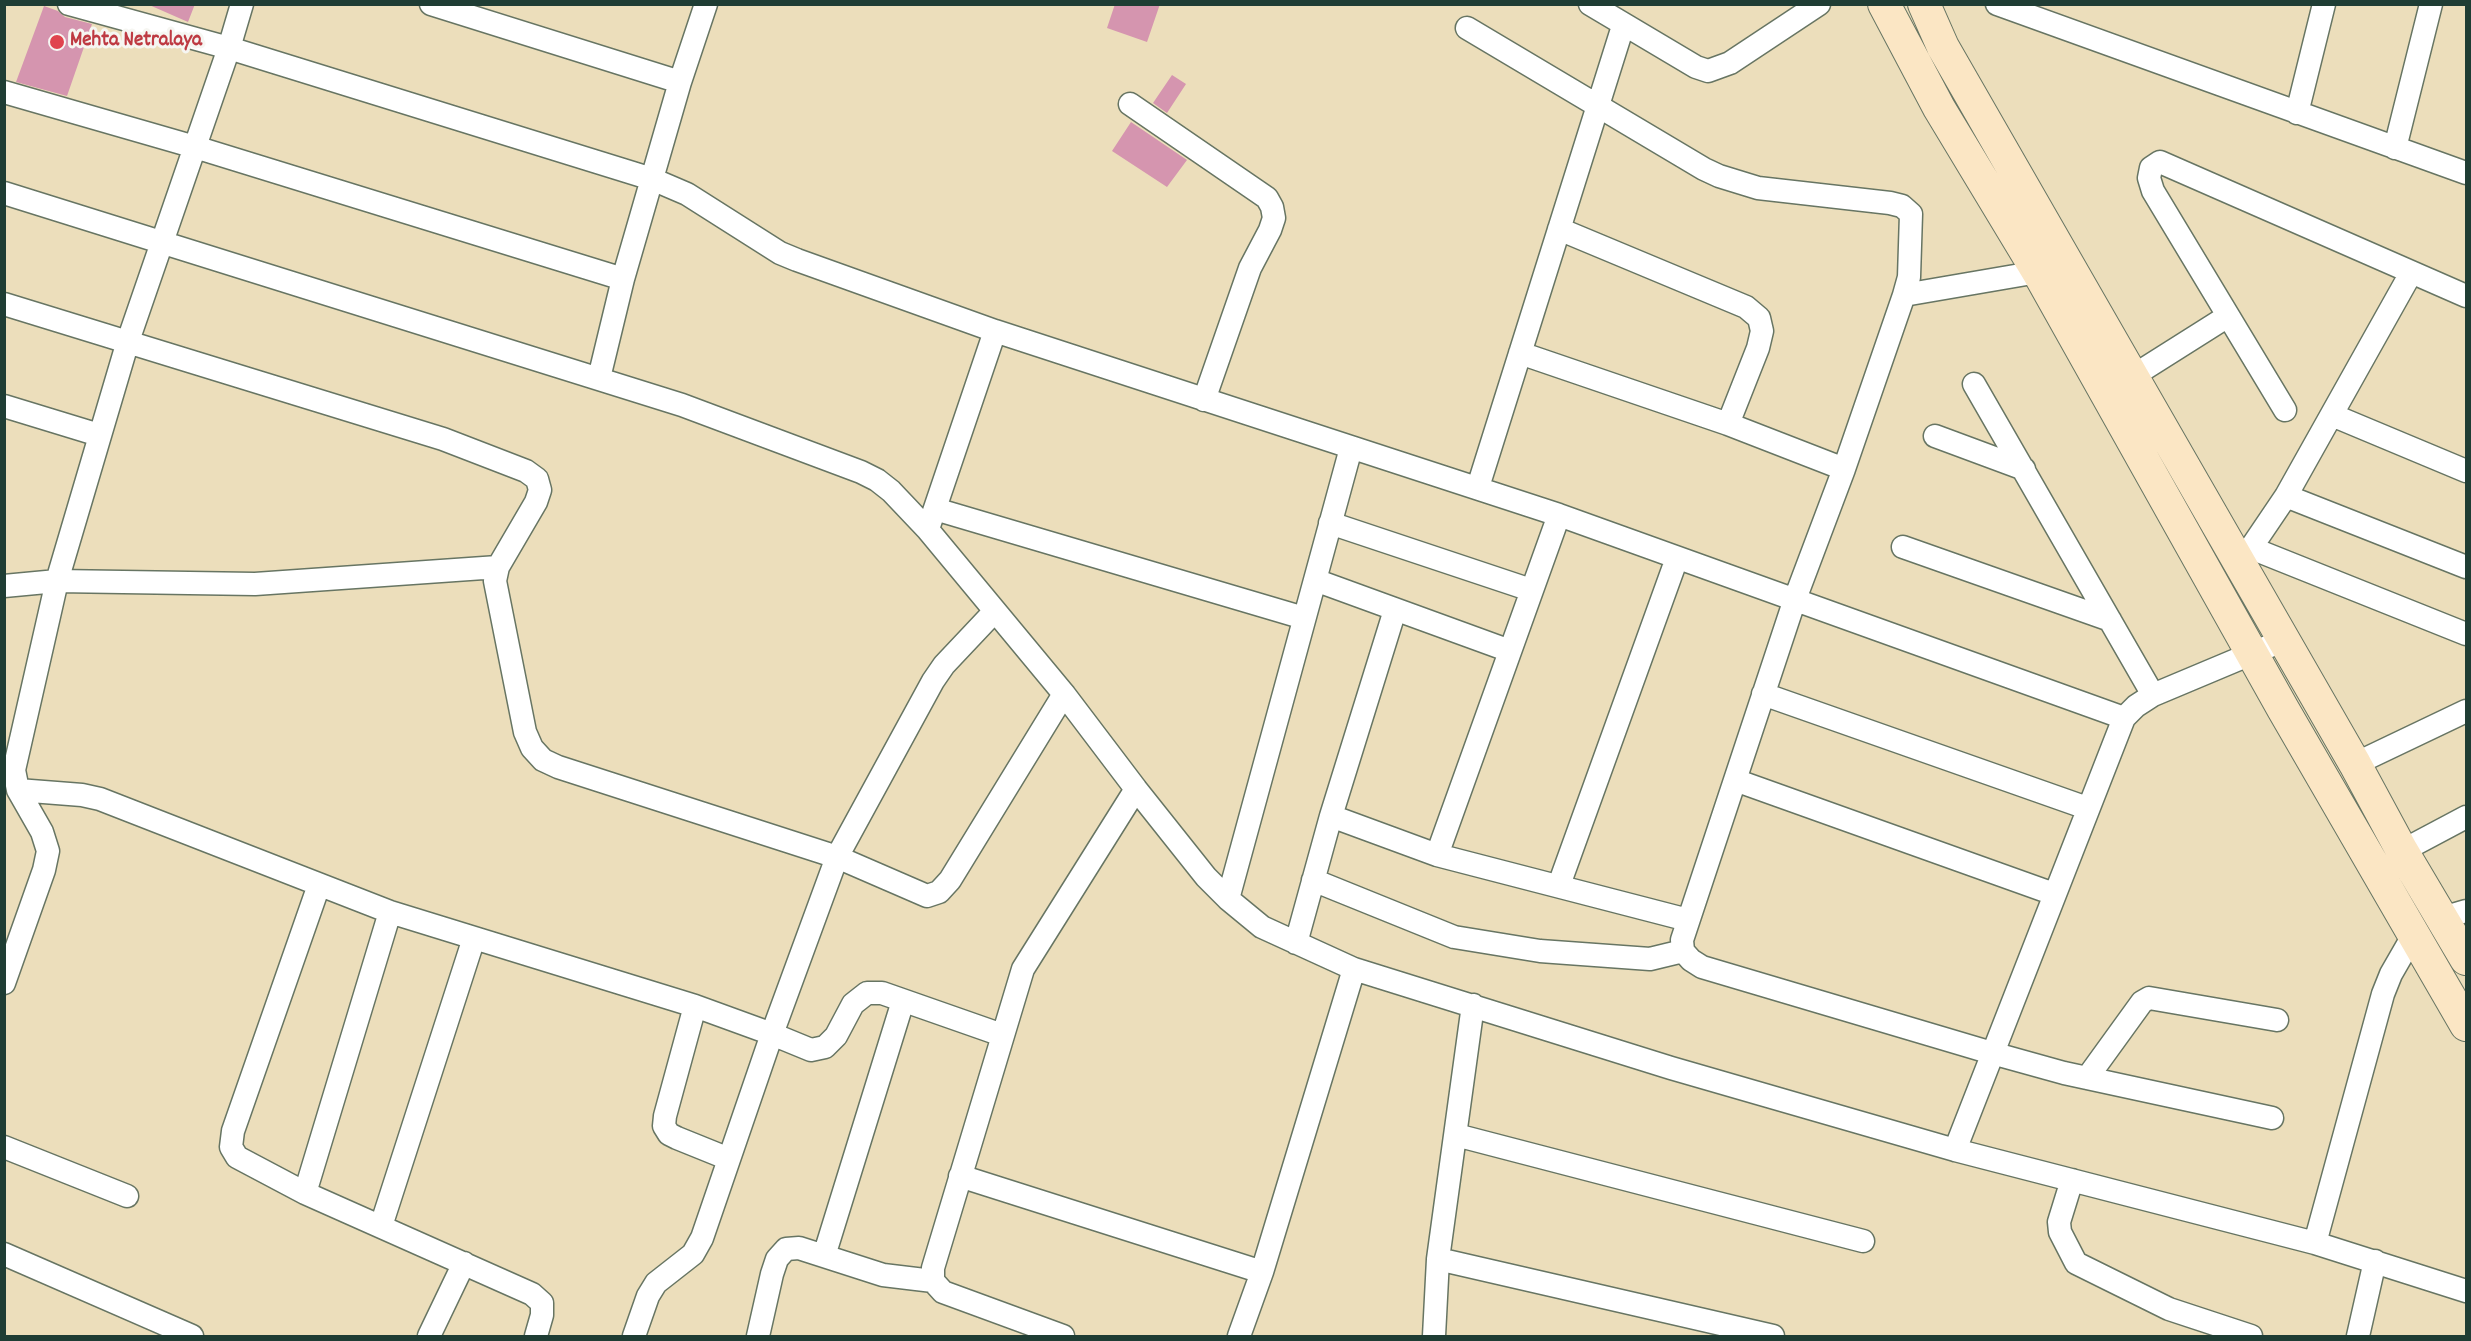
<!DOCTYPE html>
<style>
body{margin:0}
#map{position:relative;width:2471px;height:1341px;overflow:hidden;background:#ecdebb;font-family:Dekko,sans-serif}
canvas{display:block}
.frame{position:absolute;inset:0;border:6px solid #1f3d34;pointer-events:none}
</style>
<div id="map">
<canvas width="2471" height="1341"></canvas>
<div class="frame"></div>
</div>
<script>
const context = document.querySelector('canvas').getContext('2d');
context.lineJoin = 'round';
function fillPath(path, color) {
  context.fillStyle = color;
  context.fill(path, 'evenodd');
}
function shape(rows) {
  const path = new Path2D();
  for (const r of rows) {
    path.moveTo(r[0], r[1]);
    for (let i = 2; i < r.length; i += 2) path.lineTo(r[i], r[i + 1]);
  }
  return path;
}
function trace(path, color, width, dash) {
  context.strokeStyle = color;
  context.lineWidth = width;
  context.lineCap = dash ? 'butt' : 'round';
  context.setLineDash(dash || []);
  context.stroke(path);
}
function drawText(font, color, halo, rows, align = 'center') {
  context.font = font + ' Dekko,sans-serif';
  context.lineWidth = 6;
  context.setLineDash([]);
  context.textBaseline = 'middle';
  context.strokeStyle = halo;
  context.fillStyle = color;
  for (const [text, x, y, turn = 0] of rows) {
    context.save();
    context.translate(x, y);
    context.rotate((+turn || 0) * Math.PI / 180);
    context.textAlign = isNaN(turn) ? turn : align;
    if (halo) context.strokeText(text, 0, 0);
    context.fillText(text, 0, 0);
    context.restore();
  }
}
const building = shape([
 [147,4,195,4,188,22],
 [1115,4,1160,4,1147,42,1107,28],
 [44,6,58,11,65,17,92,24,67,96,16,82],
 [1172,75,1186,84,1167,113,1153,103],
 [1131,122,1187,160,1167,187,1112,151]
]);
const street = shape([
 [69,4,229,48,652,179,687,194,780,253,797,260,995,331,1559,515,2124,718],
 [431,4,680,82],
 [1590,4,1696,67,1708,71,1730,63,1819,4],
 [1997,4,2466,173],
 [1467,28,1704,169,1719,176,1758,188,1890,203,1902,206,1911,214,1909,277,1904,295,1844,469,1795,599,1682,940,1683,951,1691,960,1702,967,1992,1053,2064,1073,2272,1118],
 [4,92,195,147,623,279],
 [1130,104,1267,198,1272,207,1274,218,1270,230,1250,268,1204,400],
 [2297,113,2324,4],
 [2395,148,2431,4],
 [4,193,682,405,861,472,877,480,891,491,928,530,1064,694,1136,789,1206,877,1228,899,1262,927,1354,969,1671,1068,1955,1150,2315,1243,2466,1291],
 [1559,229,1746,307,1759,318,1762,331,1758,348,1728,424],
 [1904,295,2038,272],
 [4,304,443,439,526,471,537,479,540,490,536,502,498,567,495,581,525,732,532,748,543,760,558,767,837,857,927,896,939,892,950,880,1064,694],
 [1520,353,1728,424,1844,469],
 [2133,376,2228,316],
 [599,378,623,279,680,82,706,4],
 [1974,384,2153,695],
 [4,406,99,435],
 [2285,410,2153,191,2149,178,2151,168,2160,162,2466,296],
 [2332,415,2466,471],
 [1935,436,2024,469],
 [1478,487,1623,26],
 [2286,496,2466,567],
 [935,509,1304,618],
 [930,523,995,331],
 [1330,523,1531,590],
 [1903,547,2110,620],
 [2251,548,2466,634],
 [2240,564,2286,496,2411,273],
 [1315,580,1510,651],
 [4,586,57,581,255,584,498,567],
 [1763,694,2087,808],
 [2355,764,2466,711],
 [1735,780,2054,894],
 [18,790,82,795,100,799,390,912,695,1006,772,1034,811,1050,825,1047,836,1036,853,1004,867,993,882,993,1002,1035],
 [1331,816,1437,855,1688,920],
 [2402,851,2466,817],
 [1437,855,1559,515],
 [1313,880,1454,937,1540,951,1650,959,1683,951],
 [319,885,233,1131,231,1147,237,1157,305,1193,532,1294,542,1303,542,1315,536,1336],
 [1559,885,1677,558],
 [1228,899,1351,448],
 [2442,918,2466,911],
 [1296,943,1331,816,1395,610],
 [4,983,44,870,48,851,42,832,18,790,14,770,57,581,128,341,229,48,242,4],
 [695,1006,665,1116,664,1126,669,1134,677,1138,729,1159],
 [2087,1078,2142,1002,2149,998,2277,1020],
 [1456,1135,1863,1241],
 [4,1147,127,1196],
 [1955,1150,2124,718,2136,706,2153,695,2284,640],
 [960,1176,1262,1272],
 [2072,1180,2059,1222,2060,1232,2076,1263,2169,1309,2251,1336],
 [305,1193,390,912],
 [381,1226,474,938],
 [2315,1243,2383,994,2391,974,2414,934],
 [4,1254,192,1336],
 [824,1256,903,1001],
 [1438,1259,1773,1336],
 [429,1336,464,1263],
 [634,1336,648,1296,656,1283,693,1254,702,1238,772,1034,837,857,933,681,944,665,994,612],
 [758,1336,772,1274,777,1259,786,1249,799,1248,883,1275,933,1281],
 [1063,1336,943,1292,933,1281,933,1268,1023,969,1136,789],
 [1239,1336,1262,1272,1354,969],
 [1434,1336,1438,1259,1473,1005],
 [2358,1336,2375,1261]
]);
const secondary = shape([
 [1884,4,1939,108,2038,272,2283,709,2466,1025],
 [1924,4,1943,47,2355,764,2402,851,2466,959]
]);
const markers = [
 [57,42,8,"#e0444e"]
];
const healthNames = [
 ["Mehta Netralaya",70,42]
];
fillPath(building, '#d595af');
trace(street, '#677563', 25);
trace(secondary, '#677563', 34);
trace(street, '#fff', 22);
trace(secondary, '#fbe6c4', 32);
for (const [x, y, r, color] of markers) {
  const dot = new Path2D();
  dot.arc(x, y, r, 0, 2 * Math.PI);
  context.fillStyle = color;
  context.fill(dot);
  trace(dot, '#f6f6f2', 2);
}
drawText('bold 21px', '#be3a42', '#f6f6f2', healthNames, 'left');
</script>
